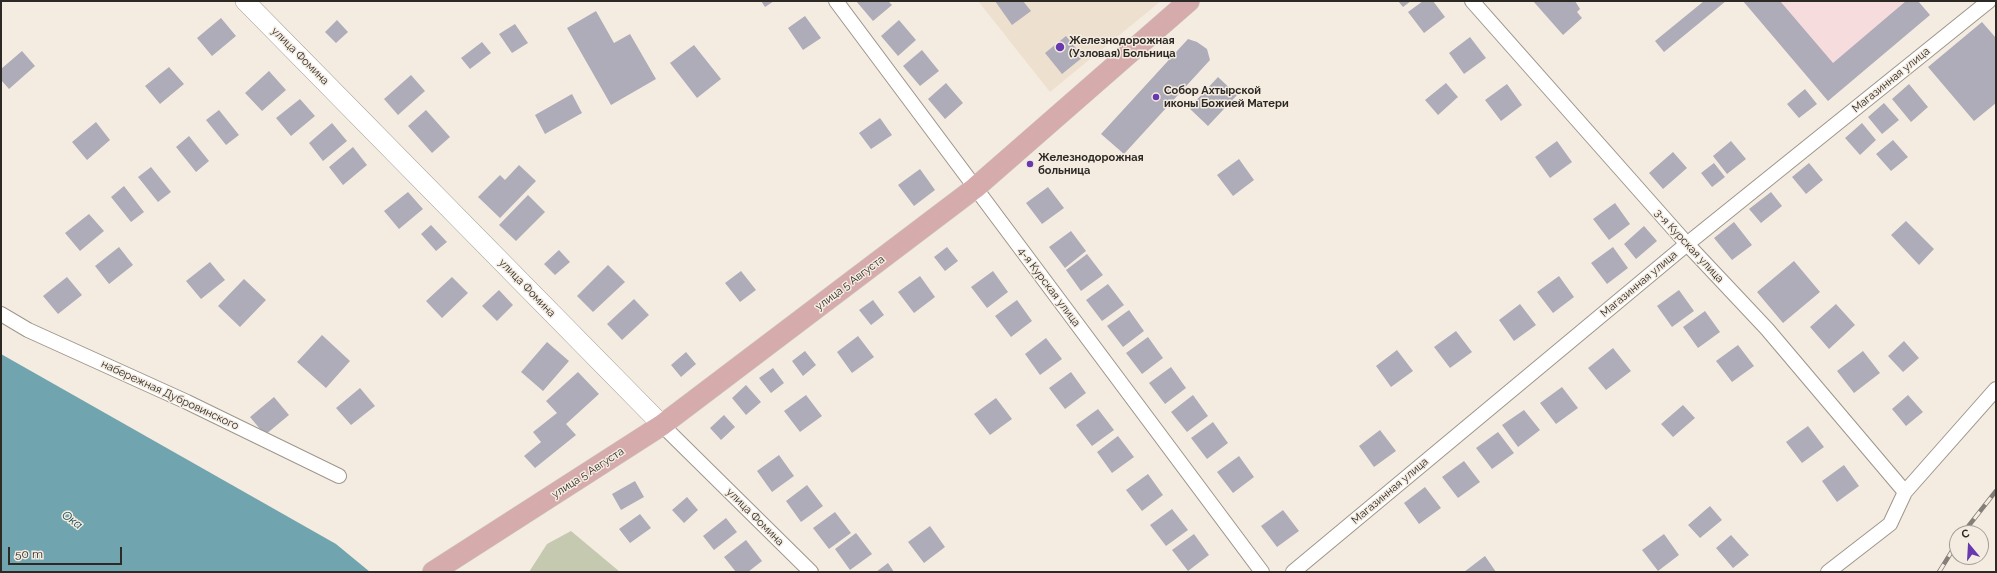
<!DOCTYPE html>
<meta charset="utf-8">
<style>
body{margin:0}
#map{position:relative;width:1997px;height:573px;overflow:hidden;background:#f5ece1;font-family:Raleway,sans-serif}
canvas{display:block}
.frame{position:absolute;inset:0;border:2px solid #2d2a26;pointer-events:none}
.north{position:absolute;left:1949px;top:525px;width:40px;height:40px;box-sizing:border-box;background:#f5ece1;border:1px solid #a59e96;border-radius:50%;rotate:342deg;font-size:11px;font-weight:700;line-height:16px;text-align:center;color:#2d2a26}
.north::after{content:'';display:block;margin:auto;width:14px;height:18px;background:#6838af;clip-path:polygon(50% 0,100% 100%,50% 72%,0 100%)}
.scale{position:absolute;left:8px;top:547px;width:114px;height:18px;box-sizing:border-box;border:2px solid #2d2a26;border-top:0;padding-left:5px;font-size:12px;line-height:14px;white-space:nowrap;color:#2d2a26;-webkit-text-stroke:3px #f5ece1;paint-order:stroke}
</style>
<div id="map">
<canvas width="1997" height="573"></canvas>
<div class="frame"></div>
<div class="north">С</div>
<div class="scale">50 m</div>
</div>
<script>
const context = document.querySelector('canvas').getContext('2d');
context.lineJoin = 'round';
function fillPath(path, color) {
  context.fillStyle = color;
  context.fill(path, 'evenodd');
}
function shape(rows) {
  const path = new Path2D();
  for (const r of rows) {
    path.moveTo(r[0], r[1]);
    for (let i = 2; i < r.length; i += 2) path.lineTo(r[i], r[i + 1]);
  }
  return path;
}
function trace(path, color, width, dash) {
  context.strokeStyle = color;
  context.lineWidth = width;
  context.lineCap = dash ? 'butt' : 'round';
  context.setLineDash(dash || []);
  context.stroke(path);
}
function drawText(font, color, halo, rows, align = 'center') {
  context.font = font + ' Raleway,sans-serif';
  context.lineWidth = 3;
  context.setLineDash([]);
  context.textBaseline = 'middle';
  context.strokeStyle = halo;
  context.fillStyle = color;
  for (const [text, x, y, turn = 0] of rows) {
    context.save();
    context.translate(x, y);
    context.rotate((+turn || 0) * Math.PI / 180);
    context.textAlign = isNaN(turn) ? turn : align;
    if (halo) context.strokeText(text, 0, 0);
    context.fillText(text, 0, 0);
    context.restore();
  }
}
const industrial = shape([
 [1743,1,1918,1,1930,15,1828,101]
]);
const built = shape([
 [978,1,1161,1,1050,92]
]);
const green = shape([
 [571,531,620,572,529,572,547,544]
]);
const water = shape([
 [1,354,336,544,370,572,1,572]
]);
const building = shape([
 [761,1,774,1,765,7],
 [856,1,888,1,892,5,873,21],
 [995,1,1023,1,1031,11,1012,25],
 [1398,1,1411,1,1403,7],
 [1423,1,1433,1,1445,17,1424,33,1408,12],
 [1533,1,1575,1,1580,9,1577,12,1582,18,1563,35],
 [1704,1,1726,1,1664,52,1655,41],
 [1743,1,1780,1,1833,63,1906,1,1918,1,1930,15,1828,101],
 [596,11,614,43,630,34,656,79,611,105,567,28],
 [805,16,821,38,803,50,788,28],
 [221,18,236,36,212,56,197,38],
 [337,20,348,32,336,43,325,32],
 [899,20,916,40,898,56,881,36],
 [1982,22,1996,38,1996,103,1974,121,1928,67],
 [515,24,528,43,512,53,499,34],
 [1066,36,1083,57,1062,74,1045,53],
 [1470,37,1486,58,1464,74,1449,53],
 [1188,39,1197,42,1207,49,1210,60,1124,154,1101,134],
 [482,42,491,53,470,69,461,58],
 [694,45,721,79,697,98,670,63],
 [922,50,939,71,920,86,903,66],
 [22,51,35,66,9,89,1,80,1,69],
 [169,67,184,84,160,104,145,86],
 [269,71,286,90,262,111,245,93],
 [411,75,425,91,398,115,384,99],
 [1218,77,1237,95,1208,126,1189,108],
 [946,83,963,103,945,119,928,99],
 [1446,83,1458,97,1438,115,1425,100],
 [1507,84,1522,105,1501,121,1485,100],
 [1909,84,1928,107,1911,122,1892,99],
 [1805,89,1817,104,1799,118,1787,104],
 [572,94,582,113,545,134,535,115],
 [300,99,315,116,291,136,276,118],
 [1884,103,1899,120,1882,134,1868,117],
 [219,110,239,135,226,145,206,120],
 [426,110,450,137,432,153,408,126],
 [880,118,892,135,871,149,859,133],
 [96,122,110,140,87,160,72,142],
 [332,123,347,141,323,161,309,143],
 [1862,123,1876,140,1860,155,1845,138],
 [189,136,209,161,196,172,176,147],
 [1893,140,1908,157,1891,171,1876,154],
 [1557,141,1572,162,1550,178,1535,157],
 [1731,141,1746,159,1727,174,1713,156],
 [353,147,367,165,343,185,329,167],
 [1673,152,1687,168,1663,189,1649,173],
 [1239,159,1254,180,1233,196,1217,175],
 [1714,163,1725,177,1712,187,1701,173],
 [1809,163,1823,180,1806,194,1792,177],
 [519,165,536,181,500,218,478,197,500,175,505,180],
 [151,167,171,192,158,202,138,177],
 [920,169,935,190,914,206,898,185],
 [124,186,144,212,131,222,111,197],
 [1048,187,1064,208,1042,224,1026,203],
 [408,192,423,209,399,229,384,211],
 [1771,192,1782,206,1761,223,1749,209],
 [528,195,545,212,516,241,499,225],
 [1615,203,1630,224,1609,240,1593,219],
 [89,214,104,231,80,251,65,233],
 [1906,221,1934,249,1919,265,1891,235],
 [1734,222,1752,245,1732,260,1714,238],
 [431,225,447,242,436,251,421,234],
 [1644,226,1657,241,1636,259,1624,244],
 [1071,231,1086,251,1065,268,1049,247],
 [119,247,133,265,109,284,95,266],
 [947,247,958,261,945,271,934,257],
 [1613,247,1628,268,1607,284,1591,263],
 [559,250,570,262,555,275,544,264],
 [1087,254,1103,275,1081,291,1066,270],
 [1794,261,1820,292,1783,323,1757,292],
 [210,262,225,280,201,299,186,281],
 [608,265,625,282,593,312,577,296],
 [741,271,756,290,740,302,725,283],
 [993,271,1008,292,987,308,971,287],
 [920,276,935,297,914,313,898,292],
 [1559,276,1574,297,1553,313,1537,292],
 [67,277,82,295,58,314,43,296],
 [452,277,468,293,442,318,426,301],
 [244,279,266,300,240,327,218,306],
 [1108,284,1124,305,1102,321,1086,300],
 [499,290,513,305,497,321,482,306],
 [1679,290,1694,311,1672,327,1657,306],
 [634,299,649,315,622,340,607,324],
 [873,300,884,315,871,325,859,310],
 [1017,300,1032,321,1011,337,995,316],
 [1520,304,1536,325,1514,341,1499,320],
 [1836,304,1855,325,1829,349,1810,327],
 [1129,310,1144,331,1123,347,1107,326],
 [1705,311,1720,332,1698,348,1683,327],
 [1456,331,1472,352,1450,368,1434,347],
 [322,335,350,361,326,388,297,362],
 [858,336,874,357,852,373,837,352],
 [1148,337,1163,358,1142,374,1126,353],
 [1046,338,1062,359,1040,375,1025,354],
 [1904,341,1919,358,1903,372,1888,356],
 [547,342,569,361,543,391,521,372],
 [1738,345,1754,366,1732,382,1716,361],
 [1613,348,1631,371,1606,390,1588,368],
 [1397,350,1413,371,1391,387,1376,366],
 [805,351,816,365,803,376,792,361],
 [1863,351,1880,373,1854,393,1837,371],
 [686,352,696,364,681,377,671,365],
 [1171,367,1186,388,1165,404,1149,383],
 [773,368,784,383,771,393,759,378],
 [578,372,599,394,566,424,576,435,535,468,524,456,541,442,533,432,557,413,546,401],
 [1071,372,1086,393,1065,409,1049,388],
 [746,385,761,402,746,415,732,398],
 [1562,387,1578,408,1556,424,1540,403],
 [360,388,375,406,351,425,336,408],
 [806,395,822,416,800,432,784,411],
 [1193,395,1208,416,1187,432,1171,412],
 [1908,395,1923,412,1906,426,1892,409],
 [274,397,289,415,265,435,250,417],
 [996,398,1012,419,990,435,974,414],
 [1683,405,1695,418,1673,437,1661,424],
 [1098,409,1114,430,1092,446,1076,425],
 [1524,410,1540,430,1518,447,1502,425],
 [724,415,735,427,721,440,710,428],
 [1213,422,1228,443,1207,459,1191,438],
 [1808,426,1824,447,1802,463,1786,442],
 [1380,430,1396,451,1374,467,1359,446],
 [1498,432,1514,453,1492,469,1476,448],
 [1118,436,1134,457,1112,473,1097,452],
 [779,455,794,476,772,492,757,471],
 [1239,456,1254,477,1233,493,1217,472],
 [1464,461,1480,482,1458,498,1442,477],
 [1844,465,1859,486,1837,502,1822,481],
 [1148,474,1163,495,1142,511,1126,490],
 [635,481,644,497,621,510,612,494],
 [807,485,823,506,801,522,786,501],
 [1425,487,1441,508,1419,524,1404,503],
 [687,497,698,510,684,523,672,510],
 [1710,506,1722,520,1700,538,1688,525],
 [1172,509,1188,530,1166,546,1150,525],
 [1283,510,1299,531,1277,547,1261,526],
 [835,512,851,533,829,549,813,528],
 [640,514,651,528,630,543,619,529],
 [726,518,737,532,714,550,703,536],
 [930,526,945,547,924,563,908,542],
 [856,533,872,554,850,570,835,549],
 [1194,534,1209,555,1188,571,1172,550],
 [1664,534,1679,555,1658,571,1642,550],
 [1731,535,1749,555,1733,568,1716,548],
 [746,540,762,561,748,572,736,572,724,557],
 [1485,556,1496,572,1464,572],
 [888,563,894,572,876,572]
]);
const street = shape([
 [836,1,1262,572],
 [1472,1,1687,244,1767,329,1905,492],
 [1,314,28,330,187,402,339,476],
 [662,425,811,572],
 [1293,572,1687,244,1989,1],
 [1828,572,1890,524,1905,492,1996,389]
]);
const secondary = shape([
 [245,1,662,425]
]);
const primary = shape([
 [433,572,662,425,975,188,1189,1]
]);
const rail = shape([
 [1963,533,1996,491],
 [1939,572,1957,543]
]);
const markers = [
 [1060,47,5,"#6838af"],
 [1156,97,4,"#6838af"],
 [1030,164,4,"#6838af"]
];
const poiNames = [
 ["Железнодорожная",1069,41],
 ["(Узловая) Больница",1069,54],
 ["Собор Ахтырской",1164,91],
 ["иконы Божией Матери",1164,104],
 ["Железнодорожная",1038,158],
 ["больница",1038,171]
];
const streetNames = [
 ["улица Фомина",300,56,45],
 ["Магазинная улица",1891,80,-39],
 ["3-я Курская улица",1689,246,47],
 ["улица 5 Августа",850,283,-37],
 ["Магазинная улица",1639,284,-40],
 ["4-я Курская улица",1049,287,53],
 ["улица Фомина",527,288,46],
 ["набережная Дубровинского",170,395,25],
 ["улица 5 Августа",588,473,-33],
 ["Магазинная улица",1390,491,-40],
 ["улица Фомина",755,517,45]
];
const waterNames = [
 ["Ока",72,520,36]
];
fillPath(industrial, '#f7dcde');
fillPath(built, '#eee0cf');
fillPath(green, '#c4c9af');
fillPath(water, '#70a4af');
fillPath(building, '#adacb8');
trace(street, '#9e968c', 16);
trace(secondary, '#9e968c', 20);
trace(primary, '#cdcccb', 22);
trace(street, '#fff', 14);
trace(secondary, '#fff', 19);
trace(primary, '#d6abab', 21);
trace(rail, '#847f78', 4.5);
trace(rail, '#f5ece1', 3, [9]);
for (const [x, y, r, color] of markers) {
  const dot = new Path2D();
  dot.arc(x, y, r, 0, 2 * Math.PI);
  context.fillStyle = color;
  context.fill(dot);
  trace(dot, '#f5ece1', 1.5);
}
drawText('bold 11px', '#2d2a26', '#f5ece1', poiNames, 'left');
drawText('11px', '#2d2a26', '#f5ece1', streetNames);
drawText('italic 12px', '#1d4d55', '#f5ece1', waterNames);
</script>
